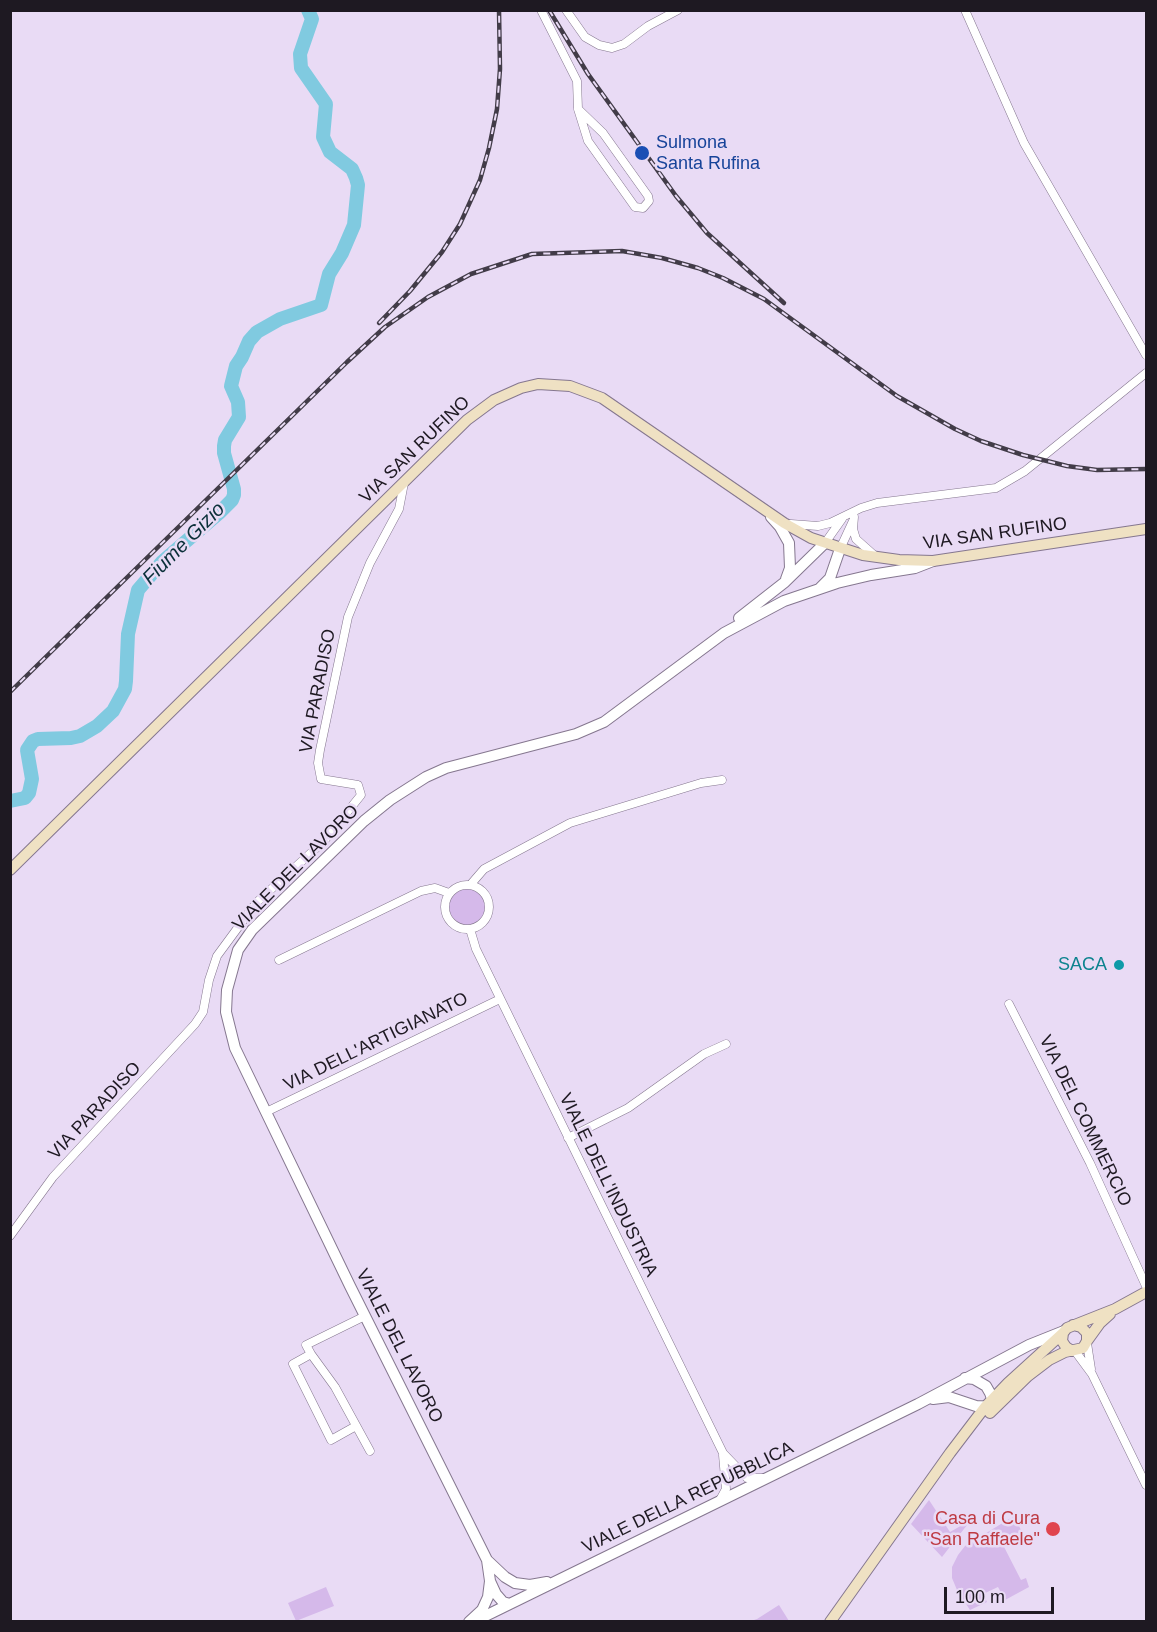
<!DOCTYPE html>
<style>
body{margin:0}
#map{position:relative;width:1157px;height:1632px;overflow:hidden;background:#e9dbf5;font-family:Helvetica,sans-serif}
canvas{display:block}
.frame{position:absolute;inset:0;border:12px solid #1e1922;pointer-events:none}
.scale{position:absolute;left:944px;top:1587px;width:110px;height:27px;box-sizing:border-box;border:3px solid #1e1922;border-top:0;padding-left:8px;font-size:18px;line-height:21px;white-space:nowrap;color:#1e1922;-webkit-text-stroke:4px #e9dbf5;paint-order:stroke}
</style>
<div id="map">
<canvas width="1157" height="1632"></canvas>
<div class="frame"></div>
<div class="scale">100 m</div>
</div>
<script>
const context = document.querySelector('canvas').getContext('2d');
context.lineJoin = 'round';
function fillPath(path, color) {
  context.fillStyle = color;
  context.fill(path, 'evenodd');
}
function shape(rows) {
  const path = new Path2D();
  for (const r of rows) {
    if (r.length === 3) {
      path.moveTo(r[0] + r[2], r[1]);
      path.arc(r[0], r[1], r[2], 0, 2 * Math.PI);
      continue;
    }
    path.moveTo(r[0], r[1]);
    for (let i = 2; i < r.length; i += 2) path.lineTo(r[i], r[i + 1]);
  }
  return path;
}
function trace(path, color, width, dash) {
  context.strokeStyle = color;
  context.lineWidth = width;
  context.lineCap = dash ? 'butt' : 'round';
  context.setLineDash(dash || []);
  context.stroke(path);
}
function drawText(font, color, halo, rows, align = 'center') {
  context.font = font + ' Helvetica,sans-serif';
  context.lineWidth = 5;
  context.setLineDash([]);
  context.textBaseline = 'middle';
  context.strokeStyle = halo;
  context.fillStyle = color;
  for (const [text, x, y, turn = 0] of rows) {
    context.save();
    context.translate(x, y);
    context.rotate((+turn || 0) * Math.PI / 180);
    context.textAlign = isNaN(turn) ? turn : align;
    if (halo) context.strokeText(text, 0, 0);
    context.fillText(text, 0, 0);
    context.restore();
  }
}
const green = shape([
 [467,907,18],
 [929,1500,950,1532,971,1520,942,1557,911,1524],
 [1014,1516,1022,1532,1002,1543,1021,1580,1026,1578,1029,1587,1005,1600,998,1587,983,1594,987,1602,970,1610,957,1590,952,1578,952,1567,958,1555,965,1546],
 [326,1587,334,1606,296,1621,288,1603],
 [779,1605,789,1621,751,1621,757,1619]
]);
const river = shape([
 [10,801,25,798,29,793,32,779,27,750,33,741,38,739,71,738,80,736,97,726,113,711,125,689,126,681,128,634,138,590,162,562,219,513,232,500,234,495,234,489,224,453,224,446,225,440,239,417,238,402,231,386,236,366,242,357,249,341,257,332,280,319,321,305,329,274,342,253,354,225,358,185,356,178,352,169,330,152,323,137,326,104,301,68,300,54,312,19,308,10]
]);
const minor = shape([
 [541,10,577,81,578,109,588,141,635,207,643,208,649,201,648,196,603,133,578,109],
 [566,10,585,37,599,45,612,48,624,44,648,26,678,10],
 [965,10,1024,143,1146,355],
 [854,517,853,529,856,539,874,555],
 [791,524,818,526,830,523,861,508,877,503,996,488,1025,471,1146,373],
 [825,543,842,519],
 [840,549,853,521],
 [471,884,484,869,570,823,701,783,722,780],
 [467,907,22],
 [470,929,476,949,723,1453,747,1478,764,1478],
 [279,960,421,891,435,888,449,893],
 [1009,1004,1090,1163,1146,1286],
 [266,1112,500,999],
 [568,1138,628,1108,704,1054,726,1044],
 [10,1236,53,1177,195,1024,203,1012,209,980,217,956,256,903,324,841,361,795,358,785,321,779,318,763,320,750,348,617,370,563,399,509,404,483],
 [1087,1343,1091,1369],
 [1075,1351,1092,1374,1146,1485],
 [311,1354,335,1387,370,1451],
 [356,1426,331,1440,293,1364,311,1354,306,1345,365,1316],
 [720,1500,726,1489,723,1455]
]);
const tertiary = shape([
 [771,517,780,527,789,543,790,568,786,579],
 [820,588,830,578,840,549],
 [739,618,785,582,825,543],
 [933,1399,949,1397,976,1406,995,1407,990,1393,986,1386,974,1379,965,1378],
 [487,1560,505,1577,515,1583,530,1585,547,1582],
 [490,1581,496,1594,503,1602,510,1604],
 [475,1621,918,1404,1029,1345,1064,1331],
 [469,1622,482,1610,488,1597,490,1581,487,1560,350,1286,235,1048,226,1012,227,990,238,950,252,930,364,821,390,800,426,777,446,768,576,734,604,722,724,633,784,601,837,583,871,575,915,568,933,561]
]);
const secondary = shape([
 [10,870,467,420,494,400,521,388,538,384,570,386,602,398,784,523,811,538,863,555,899,560,933,561,1146,529],
 [1087,1341,1100,1323,1110,1314],
 [1072,1351,1066,1347,1062,1341,1063,1333,1067,1328,1115,1309,1146,1292],
 [990,1413,1028,1376,1049,1360,1065,1352,1083,1348,1087,1341,1087,1333,1081,1327,1073,1325],
 [830,1622,950,1453,985,1407,1008,1383,1063,1333]
]);
const rail = shape([
 [549,10,588,74,676,196,707,233,784,303],
 [379,323,410,291,442,252,460,224,480,180,489,148,497,109,500,69,499,10],
 [10,692,347,362,385,327,428,297,471,274,532,254,622,251,662,258,698,268,723,278,764,299,897,396,955,429,981,441,1023,455,1067,466,1097,470,1146,469]
]);
const markers = [
 [642,153,8,"#1a4fb4"],
 [1119,965,6,"#0f9aa8"],
 [1053,1529,8,"#e0444e"]
];
const transitNames = [
 ["Sulmona",656,143],
 ["Santa Rufina",656,164]
];
const streetNames = [
 ["VIA SAN RUFINO",415,450,-44],
 ["VIA SAN RUFINO",995,534,-8],
 ["VIA PARADISO",318,691,-79],
 ["VIALE DEL LAVORO",296,868,-45],
 ["VIA DELL'ARTIGIANATO",376,1042,-26],
 ["VIA PARADISO",95,1111,-47],
 ["VIA DEL COMMERCIO",1085,1121,64],
 ["VIALE DELL'INDUSTRIA",608,1185,64],
 ["VIALE DEL LAVORO",399,1346,63],
 ["VIALE DELLA REPUBBLICA",688,1498,-26]
];
const cultureNames = [
 ["SACA",1107,965]
];
const healthNames = [
 ["Casa di Cura",1040,1519],
 ["\"San Raffaele\"",1040,1540]
];
const waterNames = [
 ["Fiume Gizio",184,544,-45]
];
fillPath(green, '#d5b9ea');
trace(river, '#80cae0', 14);
trace(minor, '#85778f', 9);
trace(tertiary, '#85778f', 12);
trace(secondary, '#85778f', 12);
trace(minor, '#fff', 8);
trace(tertiary, '#fff', 10);
trace(secondary, '#efe1c3', 10);
trace(rail, '#423c48', 4.5);
trace(rail, '#e9dbf5', 2, [7]);
for (const [x, y, r, color] of markers) {
  const dot = new Path2D();
  dot.arc(x, y, r, 0, 2 * Math.PI);
  context.fillStyle = color;
  context.fill(dot);
  trace(dot, '#e9dbf5', 2);
}
drawText('18px', '#164399', '#e9dbf5', transitNames, 'left');
drawText('18px', '#1e1922', '#e9dbf5', streetNames);
drawText('18px', '#0d838f', '#e9dbf5', cultureNames, 'right');
drawText('18px', '#be3a42', '#e9dbf5', healthNames, 'right');
drawText('italic 20px', '#0a2f39', '#e9dbf5', waterNames);
</script>
